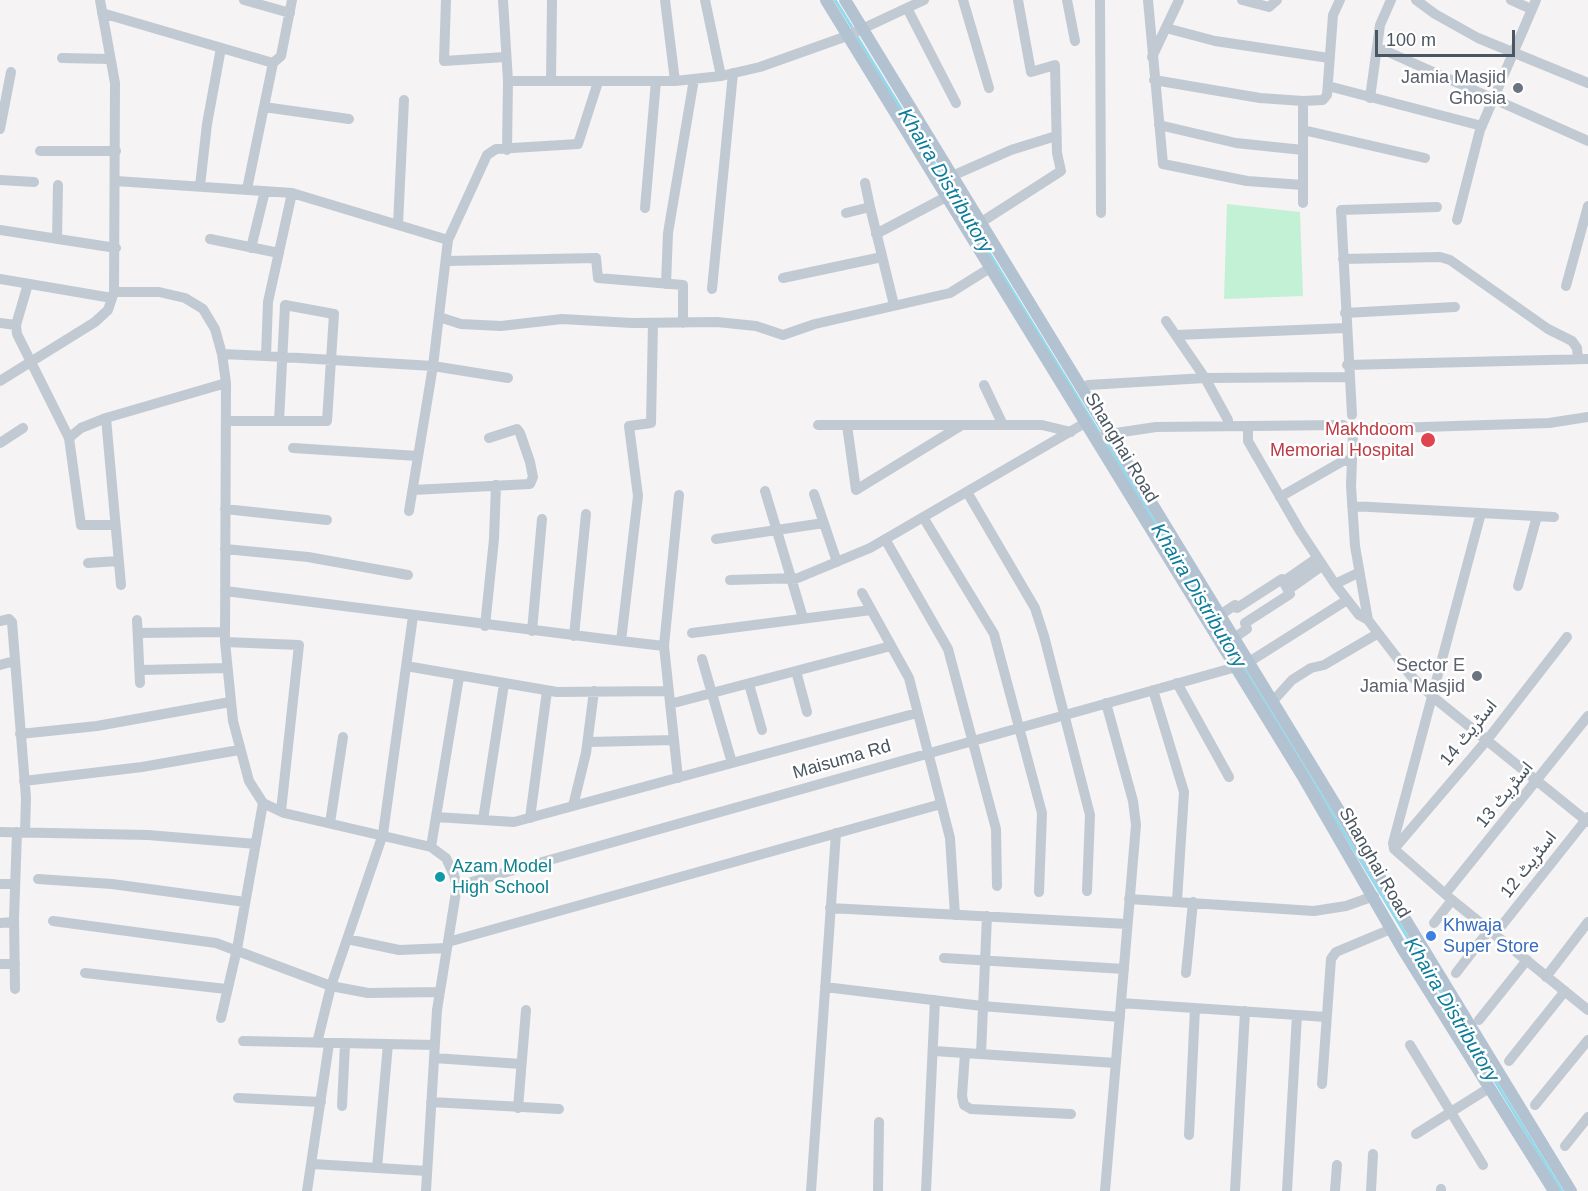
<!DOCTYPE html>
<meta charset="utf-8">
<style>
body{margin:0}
#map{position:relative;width:1588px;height:1191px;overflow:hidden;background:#f5f3f3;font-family:Arial,sans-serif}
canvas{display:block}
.scale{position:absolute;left:1375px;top:30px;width:140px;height:27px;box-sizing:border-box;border:3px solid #4a5661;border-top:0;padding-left:8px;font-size:18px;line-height:21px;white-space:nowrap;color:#4a5661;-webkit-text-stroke:4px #fff;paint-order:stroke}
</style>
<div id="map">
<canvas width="1588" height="1191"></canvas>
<div class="scale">100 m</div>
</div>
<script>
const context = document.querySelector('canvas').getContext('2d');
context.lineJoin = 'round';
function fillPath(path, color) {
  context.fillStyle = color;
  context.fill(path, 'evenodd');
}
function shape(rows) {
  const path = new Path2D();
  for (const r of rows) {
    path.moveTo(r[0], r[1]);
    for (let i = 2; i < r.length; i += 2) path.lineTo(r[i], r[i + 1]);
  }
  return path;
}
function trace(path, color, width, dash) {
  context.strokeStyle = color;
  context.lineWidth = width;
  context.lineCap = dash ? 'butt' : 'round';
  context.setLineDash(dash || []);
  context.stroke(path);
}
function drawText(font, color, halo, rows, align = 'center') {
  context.font = font + ' Arial,Vazirmatn,sans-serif';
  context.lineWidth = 5;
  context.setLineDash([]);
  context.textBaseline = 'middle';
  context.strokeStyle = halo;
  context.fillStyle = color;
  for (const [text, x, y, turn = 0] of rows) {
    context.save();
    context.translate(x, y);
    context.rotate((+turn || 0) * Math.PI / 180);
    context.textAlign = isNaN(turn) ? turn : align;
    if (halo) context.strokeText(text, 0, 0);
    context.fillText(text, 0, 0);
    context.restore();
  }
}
const green = shape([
 [1227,204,1300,212,1303,296,1224,299]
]);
const stream = shape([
 [835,0,853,29],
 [856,35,1100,434],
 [1104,439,1562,1191]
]);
const minor = shape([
 [244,0,290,13],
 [446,0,444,61,505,57],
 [503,0,508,81,507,150],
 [665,0,675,81],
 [705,0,721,76],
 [963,0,989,88],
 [1067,0,1075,41],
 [1100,0,1101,213],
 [1148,0,1163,164,1247,181,1303,185],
 [1242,0,1269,7,1277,0],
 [1416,0,1435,14,1478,38,1588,83],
 [1511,0,1531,9],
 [907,8,956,103],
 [102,13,273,63],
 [1166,28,1215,41,1329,58],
 [1377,47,1588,141],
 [1152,57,1179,0],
 [62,58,110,59],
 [551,80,552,0],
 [1154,80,1260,98,1303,101],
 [508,81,675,81,721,76,760,67,847,36,924,0],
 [1328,86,1482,126],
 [1370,98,1380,25,1391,0],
 [264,107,349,119],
 [1159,125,1236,143,1303,150],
 [0,129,11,72],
 [1303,130,1425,158],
 [40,151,116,151],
 [952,176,1011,150,1056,136],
 [0,180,34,182],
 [116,181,292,193,448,240],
 [865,183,870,207],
 [200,186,207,124,221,48],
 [247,189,273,63,281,56,292,0],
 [1303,203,1303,101,1323,100,1327,95,1333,15,1340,0],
 [645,208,656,81],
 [846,213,870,207,894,305],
 [1457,220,1480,130,1536,0],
 [980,223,1061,171,1057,153,1055,65,1031,72,1018,0],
 [398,224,404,100],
 [0,230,116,248],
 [876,234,946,197],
 [57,239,58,185],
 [210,239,279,253],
 [251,248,265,191],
 [1343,259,1440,257,1450,260,1548,329,1572,341,1577,348,1578,359],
 [447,261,596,258,598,278,683,285,683,323],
 [783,278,882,257],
 [0,279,112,298],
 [28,284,16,325,17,334,69,438],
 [666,284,668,233,694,79],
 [1566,286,1588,206],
 [712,289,733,73],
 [114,292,159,292,185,298,203,309,215,329,222,354,226,383,225,642,233,721,249,781,263,803,284,813,431,847,446,858,454,875,457,886,437,1010,426,1191],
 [1345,313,1455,307],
 [439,317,461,324,501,326,562,319,632,323,717,322,756,326,783,335,815,324,950,293,990,268],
 [1166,321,1205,378,1228,420,1228,426],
 [0,323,16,325],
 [653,323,651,423,629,426,638,496,621,641,664,646],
 [1176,335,1346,328],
 [222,354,266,356,268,302,292,193],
 [266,356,433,366,508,378],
 [1347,365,1588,359],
 [0,381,95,322,108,310,114,292,115,83,100,0],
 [984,385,1003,425],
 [1082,389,1088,385,1205,378,1348,377],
 [1352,415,1341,210,1437,207],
 [106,418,121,585],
 [226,421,327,421,334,314,285,305,279,421],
 [818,425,1042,425,1071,432],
 [847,425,856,490,962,425],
 [1248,427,1248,441,1300,531,1335,584,1359,615,1368,620],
 [1361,429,1549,423,1588,417],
 [1353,434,1351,486,1355,546,1368,620,1411,676,1433,697,1588,822],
 [1095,439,1109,434,1156,427,1343,425],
 [0,443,23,428],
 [293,448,418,456],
 [413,490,530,484,533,477,530,462,520,433,517,429,489,438],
 [765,491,803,618],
 [967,492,1035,608,1044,636,1090,815,1087,891],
 [814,494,837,562],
 [1280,497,1343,461,1351,460],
 [1352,506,1554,517],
 [225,509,327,520],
 [409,511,433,366,448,240,487,155,496,149,578,144,598,82],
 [1481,513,1393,843,1394,849,1452,900,1588,1010],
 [923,517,994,634,1042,813,1039,892],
 [114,525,81,525,69,438,81,428,106,418,226,383],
 [716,539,824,523],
 [885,539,948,649,996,829,997,886],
 [225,549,308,557,408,575],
 [88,563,118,561],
 [730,580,798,578,870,548,1085,423],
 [1284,581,1317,558],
 [1335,584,1358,573],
 [1518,586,1537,516],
 [225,591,621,641],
 [862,593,909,678,950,838,955,915],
 [1220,615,1235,605,1237,608,1282,579,1288,590],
 [137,620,140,683],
 [0,621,9,619,12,622,26,798,25,832],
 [485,626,494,539,496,485],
 [532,631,542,519],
 [138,633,225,632],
 [692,633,871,610],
 [574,636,586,514],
 [1234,638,1247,629,1245,623,1290,594,1288,590,1322,566],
 [225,642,299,645,281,811],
 [702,659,732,763],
 [1249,662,1347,600],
 [0,665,14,661],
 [406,666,557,692,669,691],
 [141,670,227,668],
 [796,671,807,712],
 [1177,683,1229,777],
 [749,684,762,730],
 [1153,690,1184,792,1177,901],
 [1273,701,1292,680,1311,668,1324,665,1377,634],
 [670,704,891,646],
 [20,734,97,726,230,702],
 [588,742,674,740],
 [678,778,664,646,679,495],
 [24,781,142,767,239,750],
 [573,806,586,753,594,691],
 [436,817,514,822,917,713],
 [530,818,547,691],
 [483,820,504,684],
 [330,823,343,737],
 [0,832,148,835,256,844],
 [431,847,459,677],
 [1394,849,1487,740,1567,637],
 [38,879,112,884,245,902],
 [0,884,15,884],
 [457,886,1236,667],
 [1445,894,1588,716],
 [1129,899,1314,911,1346,906,1374,896],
 [830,908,1127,924],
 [53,921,216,943,331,986,368,993,440,992],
 [0,923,14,922],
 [1434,923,1452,900],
 [1495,934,1588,817],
 [347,939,399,950,447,948],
 [448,942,941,804],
 [944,958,1124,969],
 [0,964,15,964],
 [85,973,226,989],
 [1186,973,1193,902],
 [1456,973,1490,929],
 [1546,977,1588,922],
 [825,987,982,1006,1120,1017],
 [15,989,14,918,17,832],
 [1121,1003,1326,1017],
 [221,1018,237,949,263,803],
 [1479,1020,1527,960],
 [243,1041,435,1045],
 [317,1043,331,986,383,834,413,616],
 [1410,1045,1483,1165],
 [934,1051,1116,1063],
 [965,1053,962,1096,964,1105,971,1109,1071,1114],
 [981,1054,987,916],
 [434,1058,521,1064],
 [1509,1061,1565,991],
 [1322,1084,1331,959,1336,952,1391,929],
 [238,1098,321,1102],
 [431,1102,559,1109],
 [1535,1105,1588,1040],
 [342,1106,345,1044],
 [518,1108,526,1010],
 [1416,1134,1489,1088],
 [1189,1135,1195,1008],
 [1565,1146,1588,1117],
 [313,1164,427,1171],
 [377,1168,388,1044],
 [307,1191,329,1044],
 [811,1191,836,833],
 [878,1191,879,1122],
 [926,1191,935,1000],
 [1105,1191,1136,825,1133,801,1106,703],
 [1235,1191,1245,1011],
 [1287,1191,1297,1015],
 [1335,1191,1337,1165],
 [1371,1191,1373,1154],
 [1441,1191,1441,1189]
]);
const major = shape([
 [826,0,1302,775,1402,948,1554,1191],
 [845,0,1571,1191]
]);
const markers = [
 [1518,88,6,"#6b7280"],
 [1428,440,8,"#e0444e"],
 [1477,676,6,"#6b7280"],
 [440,877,6,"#0f9aa8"],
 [1431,936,6,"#3f7fe0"]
];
const worshipNames = [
 ["Jamia Masjid",1506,78],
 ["Ghosia",1506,99],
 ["Sector E",1465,666],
 ["Jamia Masjid",1465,687]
];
const healthNames = [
 ["Makhdoom",1414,430],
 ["Memorial Hospital",1414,451]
];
const streetNames = [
 ["Shanghai Road",1121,448,59],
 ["اسٹریٹ 14",1469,733,-51],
 ["Maisuma Rd",842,760,-16],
 ["اسٹریٹ 13",1505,795,-51],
 ["Shanghai Road",1374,863,60],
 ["اسٹریٹ 12",1529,865,-52]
];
const cultureNames = [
 ["Azam Model",452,867],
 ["High School",452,888]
];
const shopNames = [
 ["Khwaja",1443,926],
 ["Super Store",1443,947]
];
const waterNames = [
 ["Khaira Distributory",945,181,59],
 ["Khaira Distributory",1198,596,59],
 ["Khaira Distributory",1451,1010,59]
];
fillPath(green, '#c3f1d5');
trace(stream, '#90daee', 3);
trace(minor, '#c1cad2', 10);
trace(major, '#b3c2d1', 12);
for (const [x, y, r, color] of markers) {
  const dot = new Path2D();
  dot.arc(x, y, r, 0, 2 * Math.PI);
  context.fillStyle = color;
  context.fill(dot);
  trace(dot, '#fff', 2);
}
drawText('18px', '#5b616d', '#fff', worshipNames, 'right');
drawText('18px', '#be3a42', '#fff', healthNames, 'right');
drawText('18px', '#4a5661', '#fff', streetNames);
drawText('18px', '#0d838f', '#fff', cultureNames, 'left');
drawText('18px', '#366cbe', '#fff', shopNames, 'left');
drawText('italic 20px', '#0c7c9b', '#fff', waterNames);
</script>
